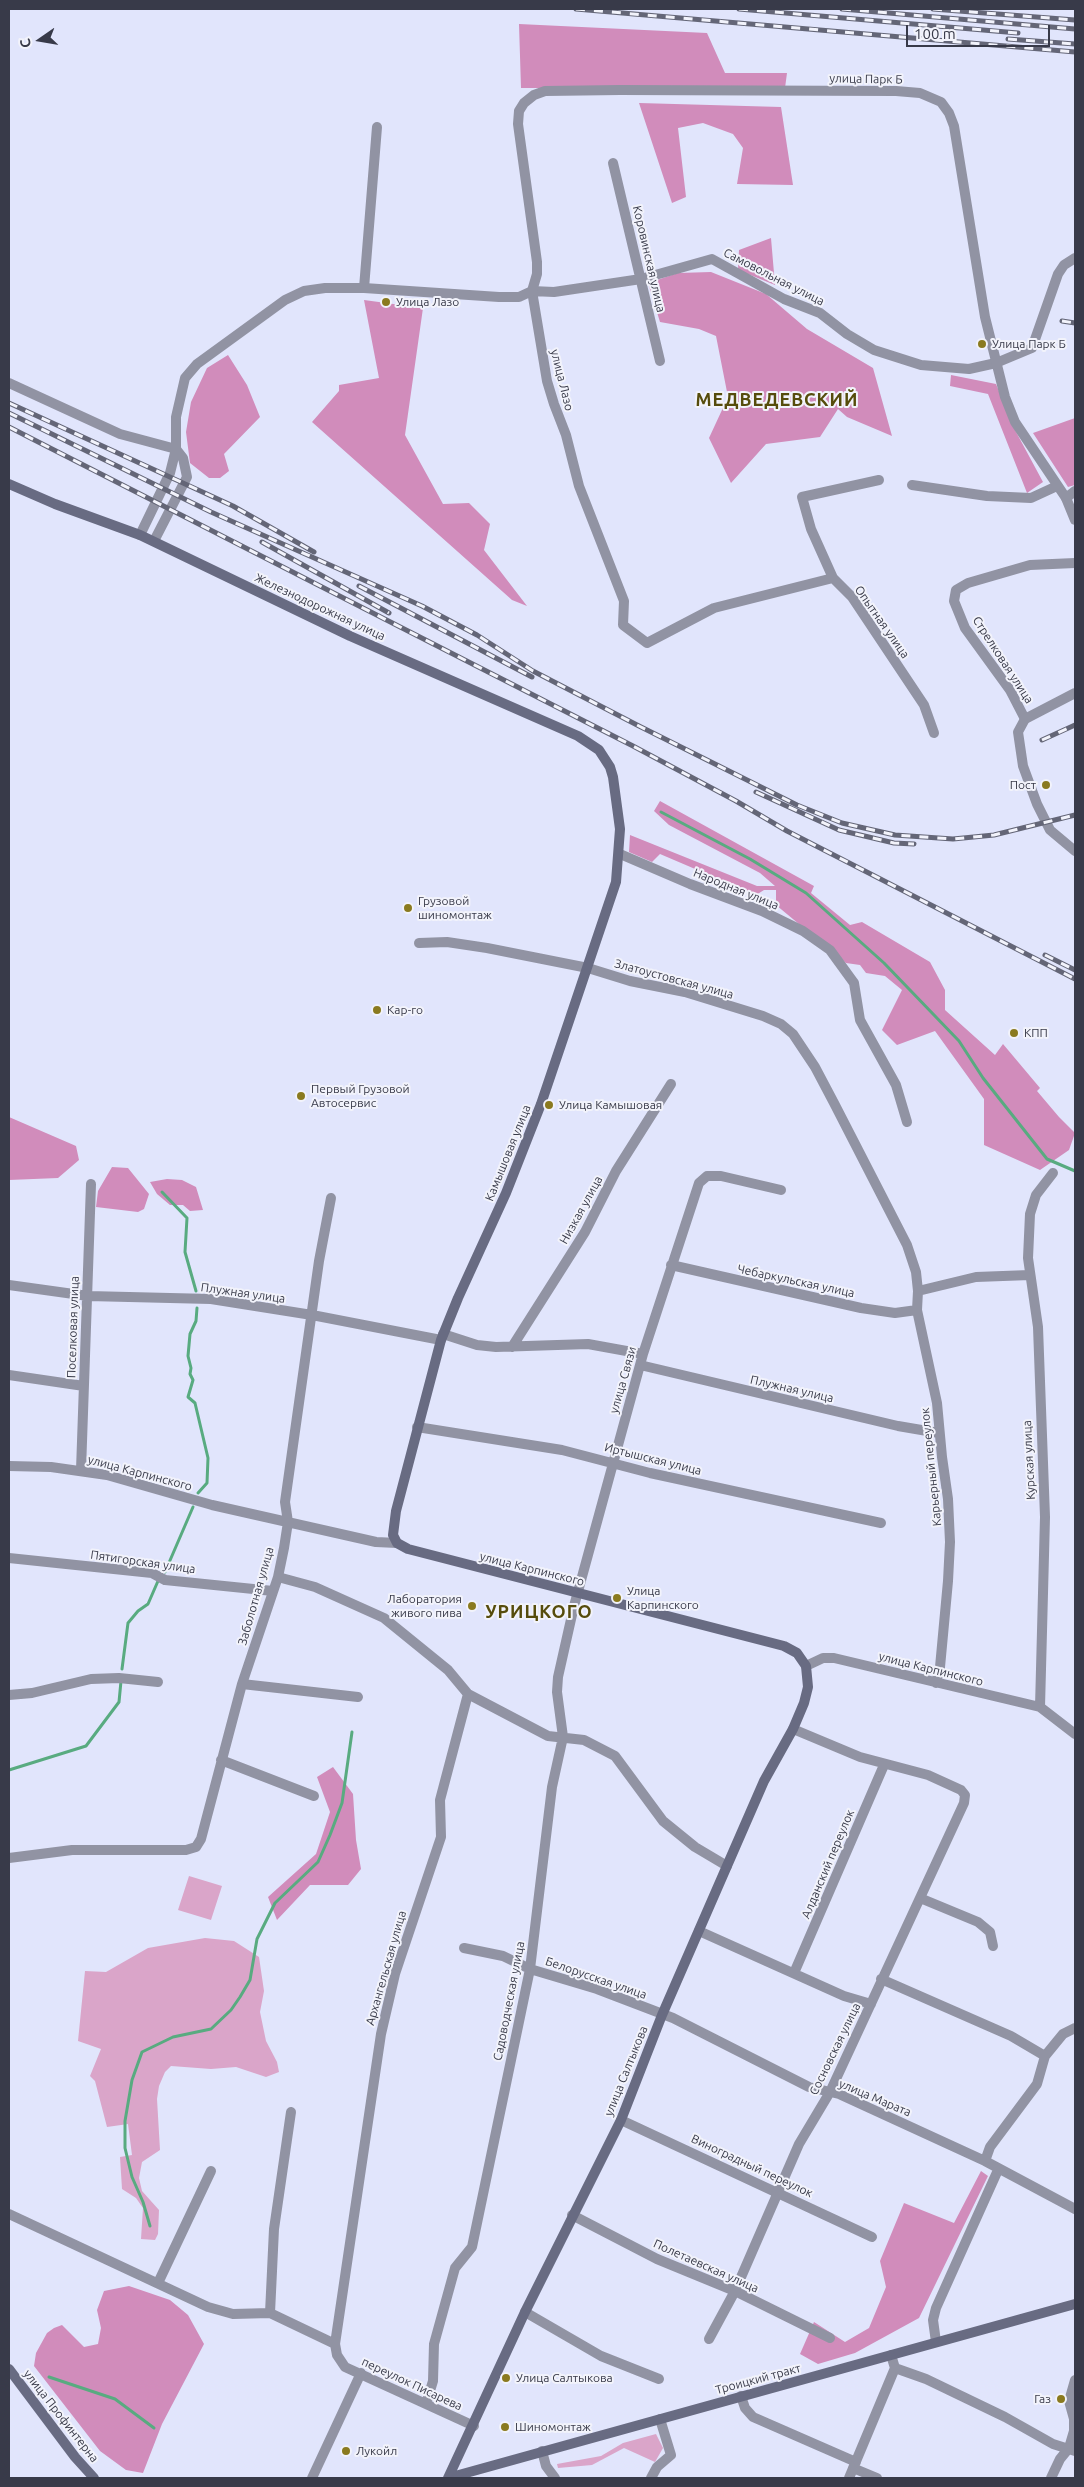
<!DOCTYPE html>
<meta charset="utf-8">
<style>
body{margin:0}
#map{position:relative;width:1084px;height:2487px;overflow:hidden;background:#e1e5fc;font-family:Ubuntu,sans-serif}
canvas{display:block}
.frame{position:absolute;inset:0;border:10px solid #383a49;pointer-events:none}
.north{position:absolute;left:15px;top:15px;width:50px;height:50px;-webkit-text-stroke:4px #f2f3fb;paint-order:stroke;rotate:257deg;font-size:14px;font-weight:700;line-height:20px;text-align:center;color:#383a49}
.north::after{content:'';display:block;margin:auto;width:18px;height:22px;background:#383a49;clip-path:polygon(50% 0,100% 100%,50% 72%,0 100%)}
.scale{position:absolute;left:906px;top:25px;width:144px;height:22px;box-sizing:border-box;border:2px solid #383a49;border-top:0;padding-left:6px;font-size:15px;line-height:18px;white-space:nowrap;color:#383a49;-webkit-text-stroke:4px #f2f3fb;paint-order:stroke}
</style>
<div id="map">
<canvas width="1084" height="2487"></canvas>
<div class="frame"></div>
<div class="north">С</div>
<div class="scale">100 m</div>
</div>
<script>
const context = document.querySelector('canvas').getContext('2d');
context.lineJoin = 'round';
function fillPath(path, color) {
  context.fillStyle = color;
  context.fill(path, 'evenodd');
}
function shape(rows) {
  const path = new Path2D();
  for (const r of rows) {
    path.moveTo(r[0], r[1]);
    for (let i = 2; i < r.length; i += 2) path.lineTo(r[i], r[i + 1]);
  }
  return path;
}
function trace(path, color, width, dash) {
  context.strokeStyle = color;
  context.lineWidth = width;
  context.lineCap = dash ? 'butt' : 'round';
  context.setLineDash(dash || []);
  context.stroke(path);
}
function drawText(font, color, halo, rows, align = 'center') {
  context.font = font + ' Ubuntu,sans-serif';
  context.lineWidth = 4;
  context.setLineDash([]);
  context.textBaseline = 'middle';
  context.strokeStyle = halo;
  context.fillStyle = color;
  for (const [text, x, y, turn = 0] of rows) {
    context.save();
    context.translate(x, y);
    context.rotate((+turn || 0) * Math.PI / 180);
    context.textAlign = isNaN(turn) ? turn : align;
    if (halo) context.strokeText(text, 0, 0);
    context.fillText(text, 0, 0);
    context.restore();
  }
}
const green = shape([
 [189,1876,222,1886,211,1920,178,1910],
 [205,1938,234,1941,259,1957,264,1991,260,2012,266,2041,277,2062,279,2072,266,2077,236,2067,211,2069,171,2066,165,2072,159,2086,157,2099,160,2150,142,2162,139,2178,142,2191,159,2210,158,2234,155,2240,141,2239,143,2208,136,2198,122,2189,120,2157,132,2155,128,2124,107,2127,95,2081,90,2076,101,2049,78,2041,85,1971,106,1972,148,1948],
 [656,2434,663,2448,655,2462,624,2448,592,2465,558,2468,557,2464,601,2456,623,2443]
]);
const forest = shape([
 [519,24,707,33,725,73,787,73,785,88,521,88],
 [639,103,781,107,793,185,737,184,743,148,733,134,703,123,678,128,686,197,672,203],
 [771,238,775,285,738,270,739,250],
 [711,272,766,294,807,329,873,368,892,436,847,417,838,409,820,437,766,444,731,483,709,438,728,397,716,336,699,329,660,322,648,283,678,273],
 [364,300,423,308,405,435,443,504,469,503,490,524,484,550,527,606,512,600,312,422,339,391,339,385,379,378],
 [228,355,247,385,260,417,224,454,229,471,220,478,209,478,190,463,186,432,191,402,207,368],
 [951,375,996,384,1015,430,1043,482,1027,493,988,394,950,386],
 [1075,418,1075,485,1068,487,1033,433],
 [660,801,814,886,811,893,850,925,862,922,930,962,945,990,945,1010,995,1055,1003,1044,1040,1088,1037,1091,1059,1117,1075,1133,1069,1150,1040,1170,984,1145,984,1099,935,1031,897,1045,882,1030,902,990,885,976,866,973,860,965,846,963,776,905,776,890,764,890,756,895,660,854,652,862,629,852,630,835,757,886,775,886,760,873,669,825,654,811],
 [9,1117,76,1146,79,1160,58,1178,9,1180],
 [112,1167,128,1168,149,1194,144,1209,138,1212,96,1207,98,1191],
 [167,1179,182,1180,196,1187,203,1210,190,1211,183,1205,170,1205,157,1194,150,1182],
 [333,1767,353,1794,356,1840,361,1869,348,1885,310,1885,277,1920,268,1897,316,1854,330,1812,317,1777],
 [981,2171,988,2176,919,2318,855,2353,818,2364,800,2354,814,2322,845,2342,869,2328,886,2287,880,2261,904,2203,954,2223],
 [129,2286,170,2300,188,2315,204,2344,162,2424,143,2473,126,2470,100,2451,34,2366,36,2353,47,2333,54,2328,62,2325,84,2347,98,2344,101,2328,97,2310,104,2291]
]);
const stream = shape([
 [661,812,750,859,806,893,884,963,959,1041,983,1078,1047,1159,1075,1171],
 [162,1192,187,1218,185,1252,196,1291],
 [197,1308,196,1321,190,1334,188,1356,191,1368,190,1374,193,1380,188,1397,195,1403,208,1458,207,1483,198,1493],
 [165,1572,193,1507],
 [122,1669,128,1623,138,1611,148,1604,158,1581],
 [9,1770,86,1746,119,1702,121,1681],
 [150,2226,143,2202,132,2177,125,2148,125,2121,132,2080,142,2052,173,2037,211,2029,231,2010,240,1997,250,1980,257,1939,275,1903,318,1862,330,1835,342,1803,352,1732],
 [49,2377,115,2399,154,2428]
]);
const minor = shape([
 [613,163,660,361],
 [364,288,377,127],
 [9,383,120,434,176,449],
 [879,480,802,497,811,529,833,578,852,597,924,705,934,733],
 [912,485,987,496,1031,498,1057,486],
 [1066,498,1075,491],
 [833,578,714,608,647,643,623,625,624,601,579,486,566,435,554,404,547,381,532,291,554,292,641,279,712,259,784,299,820,313,847,334,874,350,921,365,969,369,996,363,1032,348,1058,274,1064,265,1075,258],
 [1025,719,1010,690,965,628,954,601,956,590,968,583,1030,565,1075,563],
 [620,854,690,884,762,911,803,931,830,950,854,983,860,1020,896,1085,907,1122],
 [419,943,447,942,487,948,588,968,630,981,685,992,763,1016,781,1024,793,1034,815,1067,834,1103,907,1245,916,1272,918,1291,917,1310,937,1403,942,1457,948,1499,950,1542,948,1581,940,1667,936,1683],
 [1053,1173,1036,1195,1030,1214,1028,1258,1038,1327,1045,1517,1040,1707,1075,1734],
 [671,1265,861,1308,895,1313,917,1310],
 [9,1285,88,1296,211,1299,312,1315,441,1340],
 [918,1291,976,1277,1030,1275],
 [443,1334,477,1345,496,1347,588,1344,643,1354],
 [512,1347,585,1232,616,1171,671,1084],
 [640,1365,898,1426,939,1433],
 [9,1375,84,1386],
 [417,1427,562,1450,650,1473,881,1523],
 [9,1466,51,1467,107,1475,212,1505,376,1542,397,1543],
 [81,1470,91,1184],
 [9,1558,152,1573,165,1580,273,1591],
 [278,1577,315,1587,384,1618,448,1670,468,1694,548,1736,584,1740,615,1756,663,1821,695,1847,727,1866],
 [806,1666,823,1658,834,1658,1040,1707],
 [242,1684,358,1697],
 [9,1695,32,1693,91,1679,119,1678,158,1682],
 [221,1760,314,1796],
 [9,1858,72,1850,186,1850,196,1847,201,1839,242,1684,278,1577,284,1548,288,1522,285,1502,319,1261,331,1198],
 [920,1898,978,1922,990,1932,993,1946],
 [699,1931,844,1996,871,2004],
 [464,1948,503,1956,530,1969,597,1989,673,2018,809,2087,839,2094,985,2161,1075,2209],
 [794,1973,884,1765],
 [881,1979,1011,2036,1045,2056],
 [621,2120,872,2237],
 [985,2161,990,2147,1037,2084,1045,2056,1063,2034,1075,2028],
 [9,2214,208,2307,233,2314,270,2313,335,2344,337,2355,345,2367,474,2426],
 [572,2215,657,2259,735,2291,830,2338],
 [158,2283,211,2171],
 [525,2312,601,2356,659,2379],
 [270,2313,274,2229,291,2112],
 [709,2339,735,2291,799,2144,830,2092,964,1803,965,1795,961,1790,928,1775,860,1757,793,1729],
 [936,2342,933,2320,936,2308,998,2170],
 [335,2344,381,2034,395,1974,441,1837,440,1800,468,1694],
 [895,2368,926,2379,1005,2417,1053,2444,1075,2451],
 [741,2396,745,2408,753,2417,856,2462],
 [426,2404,433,2381,434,2344,455,2268,472,2247,530,1969,552,1787,563,1737,557,1692,558,1677,574,1606,643,1354,699,1183,707,1176,721,1176,781,1190],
 [542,2451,546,2466,555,2478],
 [853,2468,877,2478],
 [312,2478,361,2373],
 [651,2478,657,2467,671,2455,660,2419],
 [849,2478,895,2368,891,2355],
 [1051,2478,1060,2459,1069,2448,1074,2431,1074,2419,1069,2401,1075,2380]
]);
const tertiary = shape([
 [140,535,170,473,176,449,176,417,185,378,197,364,285,300,304,291,325,288,364,288,499,297,519,297,532,291,537,274,537,262,518,124,519,111,524,103,534,95,545,91,620,90,896,91,920,93,941,102,949,113,954,126,985,317,1005,397,1015,422,1066,498,1075,520],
 [154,541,187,477,183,458,176,449],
 [1075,693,1025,719,1018,732,1023,766,1037,804,1050,830,1075,851]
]);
const secondary = shape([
 [9,484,55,504,140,535,350,636,578,736,599,750,610,767,613,777,620,829,616,882,541,1104,506,1193,458,1298,441,1340,396,1511,393,1535,397,1543,408,1549,784,1646,797,1653,806,1666,808,1687,804,1703,793,1729,764,1781,662,2015,621,2120,525,2312,448,2478],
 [9,2369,75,2457,94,2478],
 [448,2478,1075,2304]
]);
const rail = shape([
 [576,9,1075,52],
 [739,9,1018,33],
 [842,9,1075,29],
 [933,9,1075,20],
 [1008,39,1075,44],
 [1062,321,1075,323],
 [9,403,233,506,314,552],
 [9,413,211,512,422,606,477,635,533,671,639,726,797,805,842,823,895,835,953,839,994,835,1075,815],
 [9,427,633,746,736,801,787,831,1075,979],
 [262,542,389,613],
 [359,586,532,677],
 [1042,740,1075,725],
 [756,792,839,830,894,843,914,844],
 [1045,955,1075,970]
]);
const markers = [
 [386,302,5,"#8a7a1f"],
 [982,344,5,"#8a7a1f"],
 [1046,785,5,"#8a7a1f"],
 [408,908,5,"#8a7a1f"],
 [377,1010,5,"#8a7a1f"],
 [1014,1033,5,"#8a7a1f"],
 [301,1096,5,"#8a7a1f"],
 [549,1105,5,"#8a7a1f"],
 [617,1598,5,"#8a7a1f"],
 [472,1606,5,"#8a7a1f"],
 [506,2378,5,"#8a7a1f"],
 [1061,2399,5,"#8a7a1f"],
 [505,2427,5,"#8a7a1f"],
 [346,2451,5,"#8a7a1f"]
];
const streetNames = [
 ["улица Парк Б",866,79,1],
 ["Коровинская улица",649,259,77],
 ["Самовольная улица",774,277,27],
 ["улица Лазо",562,380,76],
 ["Железнодорожная улица",320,607,25],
 ["Опытная улица",882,622,55],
 ["Стрелковая улица",1003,660,57],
 ["Народная улица",736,889,22],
 ["Златоустовская улица",674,979,15],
 ["Камышовая улица",508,1153,-68],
 ["Низкая улица",581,1210,-61],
 ["Чебаркульская улица",796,1281,12],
 ["Плужная улица",243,1293,8],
 ["Поселковая улица",73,1327,-88],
 ["улица Связи",623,1380,-74],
 ["Плужная улица",792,1389,13],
 ["Иртышская улица",653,1459,14],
 ["Курская улица",1029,1460,-93],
 ["Карьерный переулок",931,1467,-96],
 ["улица Карпинского",140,1473,15],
 ["Пятигорская улица",143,1562,8],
 ["улица Карпинского",532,1569,14],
 ["Заболотная улица",256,1596,-74],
 ["улица Карпинского",931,1669,14],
 ["Алданский переулок",828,1864,-67],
 ["Архангельская улица",386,1968,-74],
 ["Белорусская улица",596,1978,19],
 ["Садоводческая улица",509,2001,-79],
 ["Сосновская улица",835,2049,-64],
 ["улица Салтыкова",626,2071,-68],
 ["улица Марата",875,2098,23],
 ["Виноградный переулок",752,2166,25],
 ["Полетаевская улица",706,2266,24],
 ["Троицкий тракт",758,2379,-15],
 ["переулок Писарева",412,2384,25],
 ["улица Профинтерна",61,2416,52]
];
const poiNames = [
 ["Улица Лазо",396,302],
 ["Улица Парк Б",992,344],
 ["Пост",1036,785,"right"],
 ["Грузовой",418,901],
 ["шиномонтаж",418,915],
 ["Кар-го",387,1010],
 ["КПП",1024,1033],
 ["Первый Грузовой",311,1089],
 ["Автосервис",311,1103],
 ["Улица Камышовая",559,1105],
 ["Улица",627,1591],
 ["Карпинского",627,1605],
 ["Лаборатория",462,1599,"right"],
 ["живого пива",462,1613,"right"],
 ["Улица Салтыкова",516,2378],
 ["Газ",1051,2399,"right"],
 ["Шиномонтаж",515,2427],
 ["Лукойл",356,2451]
];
const districtNames = [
 ["МЕДВЕДЕВСКИЙ",777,400],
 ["УРИЦКОГО",539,1612]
];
fillPath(green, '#daa5c9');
fillPath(forest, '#d18cbb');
trace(stream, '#58ab80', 3);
trace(minor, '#9193a3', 10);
trace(tertiary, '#9193a3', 10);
trace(secondary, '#686b82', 10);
trace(rail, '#646677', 5);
trace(rail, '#f2f3fb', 3, [9]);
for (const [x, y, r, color] of markers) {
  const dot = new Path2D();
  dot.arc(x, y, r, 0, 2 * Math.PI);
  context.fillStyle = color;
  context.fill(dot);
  trace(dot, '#f2f3fb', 2);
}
drawText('12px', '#383a49', '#f2f3fb', streetNames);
drawText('12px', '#383a49', '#f2f3fb', poiNames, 'left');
context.letterSpacing = '1px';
drawText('bold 18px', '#564c0c', '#f2f3fb', districtNames);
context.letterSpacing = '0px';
</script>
